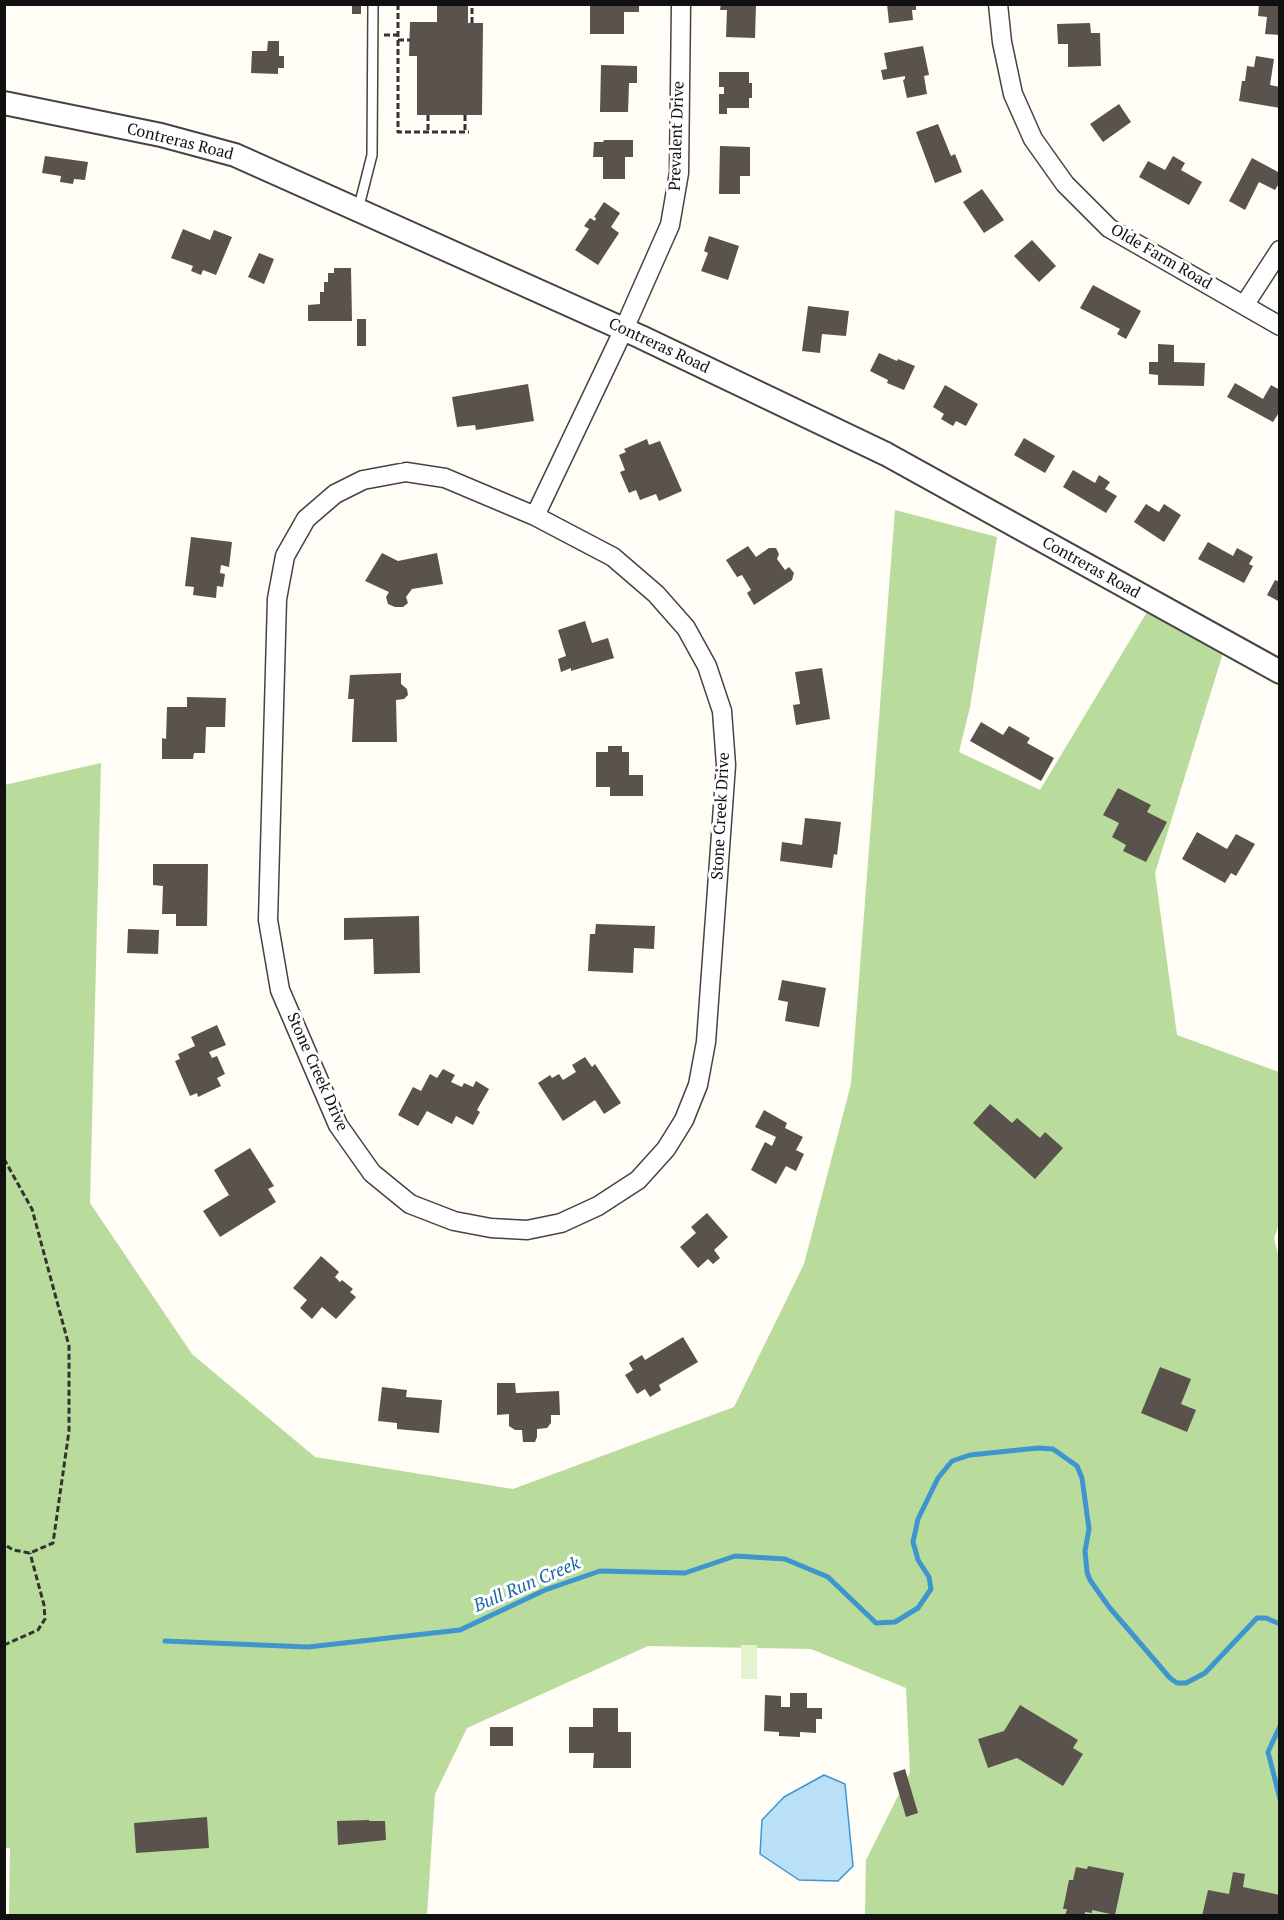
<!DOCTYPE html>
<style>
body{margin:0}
#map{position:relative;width:1284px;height:1920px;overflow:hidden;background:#fffdf5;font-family:"PT Serif",serif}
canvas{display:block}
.frame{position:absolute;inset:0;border:6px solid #111;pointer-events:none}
</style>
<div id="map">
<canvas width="1284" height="1920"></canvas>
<div class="frame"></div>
</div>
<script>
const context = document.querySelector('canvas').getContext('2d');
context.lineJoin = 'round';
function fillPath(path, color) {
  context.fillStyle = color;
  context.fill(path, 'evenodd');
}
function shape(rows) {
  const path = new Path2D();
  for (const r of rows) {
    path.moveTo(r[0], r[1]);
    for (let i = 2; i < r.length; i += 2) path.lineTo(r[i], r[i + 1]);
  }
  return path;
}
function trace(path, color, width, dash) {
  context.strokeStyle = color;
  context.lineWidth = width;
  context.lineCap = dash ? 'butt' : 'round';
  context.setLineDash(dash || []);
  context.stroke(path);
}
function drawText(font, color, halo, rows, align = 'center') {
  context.font = font + ' "PT Serif",serif';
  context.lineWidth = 6;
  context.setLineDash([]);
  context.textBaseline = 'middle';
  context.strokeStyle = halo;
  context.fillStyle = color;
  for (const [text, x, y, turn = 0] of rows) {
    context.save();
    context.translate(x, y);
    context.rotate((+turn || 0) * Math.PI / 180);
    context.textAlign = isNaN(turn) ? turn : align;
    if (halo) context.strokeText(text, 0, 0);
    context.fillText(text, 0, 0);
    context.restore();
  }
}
const forest = shape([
 [895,510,997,537,970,707,959,752,1040,790,1147,612,1223,653,1155,873,1177,1035,1279,1072,1280,1221,1274,1238,1280,1263,1279,1915,865,1915,866,1860,910,1772,906,1688,811,1649,648,1646,467,1728,435,1794,427,1915,9,1915,10,1848,4,1848,4,785,101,763,90,1203,192,1354,315,1457,513,1489,734,1407,804,1264,851,1084]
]);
const pitch = shape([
 [741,1645,757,1645,757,1679,741,1679]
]);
const water = shape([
 [824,1775,845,1784,853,1866,838,1881,799,1880,760,1854,762,1820,784,1797,824,1775]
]);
const stream = shape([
 [165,1641,308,1647,460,1630,545,1590,600,1571,685,1573,735,1556,785,1559,828,1577,876,1623,895,1622,918,1608,931,1589,929,1577,918,1560,913,1542,918,1519,938,1478,952,1461,970,1455,1038,1448,1053,1449,1077,1466,1082,1478,1089,1529,1085,1551,1087,1572,1090,1580,1109,1607,1170,1678,1177,1683,1186,1683,1205,1673,1257,1618,1266,1618,1280,1624],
 [1280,1726,1268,1752,1280,1799]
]);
const building = shape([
 [352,4,361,4,361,14,352,14],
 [437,4,468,4,468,23,483,23,482,115,417,115,417,56,409,56,410,22,437,22],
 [590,4,639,4,639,12,624,12,624,34,590,34],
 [721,4,756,4,755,38,726,37,727,10,720,10],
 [887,4,916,4,916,10,912,10,913,20,889,23],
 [1259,4,1280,4,1280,35,1265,34,1267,17,1258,16],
 [1090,23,1091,33,1100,33,1101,66,1068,67,1068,44,1058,44,1057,24],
 [268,41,279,41,279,56,284,56,284,68,278,68,278,74,251,73,252,51,267,51],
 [923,46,929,75,924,76,927,94,907,98,903,80,905,79,905,76,883,80,881,70,887,69,884,53],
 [1256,56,1274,59,1270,85,1280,87,1280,108,1239,101,1242,81,1245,81,1247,66,1254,67],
 [601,65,637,66,637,83,629,83,628,112,600,112],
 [719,72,749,72,749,83,752,83,752,98,749,98,749,108,727,108,727,114,719,114,719,94,724,94,724,87,719,87],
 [1119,104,1131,122,1103,142,1090,124],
 [938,124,951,156,955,154,962,172,935,183,916,132],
 [604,140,633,140,633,157,625,157,625,179,603,179,603,157,593,157,594,142,603,142],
 [720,146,750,147,750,176,740,176,740,194,719,194],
 [45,156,88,162,85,180,74,179,73,184,60,182,61,176,42,173],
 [1173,156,1185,163,1181,170,1202,182,1189,205,1139,177,1148,161,1165,170],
 [1252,158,1280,173,1280,182,1275,190,1259,182,1245,210,1229,201],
 [982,189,1004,220,984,233,963,202],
 [604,202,620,213,611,227,619,233,598,265,575,250,589,229,584,226,590,218,595,221,596,218,594,217],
 [183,229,210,240,214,230,232,237,216,275,203,270,201,275,191,271,193,266,171,258],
 [709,236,739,246,728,280,701,271,708,253,704,251],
 [1032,240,1056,266,1039,282,1014,256],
 [259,253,274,259,264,284,248,277],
 [334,268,351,268,352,321,308,321,308,305,320,304,320,292,324,292,324,282,328,282,328,273,334,273],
 [1093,285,1141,311,1126,339,1117,334,1120,329,1080,308],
 [808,306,849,311,846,336,822,334,820,353,802,351],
 [357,319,366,319,366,346,357,346],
 [1158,344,1174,345,1174,362,1205,363,1204,386,1158,385,1158,375,1149,374,1149,362,1158,362],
 [879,353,897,361,898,359,915,366,904,390,887,383,888,380,870,371],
 [1235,383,1263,399,1271,385,1280,390,1280,411,1273,422,1227,397],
 [528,384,534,421,476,430,475,425,457,427,452,397],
 [945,385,978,404,966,426,956,421,953,426,941,419,944,414,933,407],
 [1024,438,1055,456,1045,473,1014,455],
 [647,439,649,445,660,441,682,491,659,501,656,494,640,500,636,490,629,493,620,472,625,470,619,455,626,452,624,449],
 [1073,470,1095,483,1099,475,1110,482,1105,489,1117,496,1106,513,1063,487],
 [1146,504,1159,512,1164,504,1181,515,1164,542,1134,522],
 [191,537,232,542,229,567,221,565,220,573,225,574,223,587,217,586,216,598,193,595,194,587,185,586],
 [1208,542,1233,556,1237,548,1253,557,1249,564,1253,566,1244,583,1198,559],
 [748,546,756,557,769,548,776,548,779,554,777,559,785,570,789,567,794,573,792,580,754,605,747,593,751,590,742,575,737,577,726,560],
 [382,553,398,561,437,553,443,584,412,589,406,597,408,603,403,607,395,607,388,604,386,597,389,592,365,581],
 [1275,580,1280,582,1280,602,1267,595],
 [585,621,592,643,608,638,614,658,571,671,571,668,561,672,558,659,566,656,558,630],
 [822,668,830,719,796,725,793,705,800,704,795,672],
 [401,673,401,684,407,689,408,695,404,699,396,700,397,742,352,742,354,699,348,699,350,675],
 [187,697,226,698,225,727,206,727,205,753,194,753,193,759,162,759,162,738,166,739,167,707,187,707],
 [981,722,1003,735,1009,726,1030,738,1027,743,1054,758,1041,781,970,741],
 [608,746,622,746,622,752,629,752,629,775,643,775,643,796,610,796,610,787,596,787,596,752,608,752],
 [1118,788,1151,805,1147,812,1167,822,1146,862,1123,851,1126,845,1112,837,1119,823,1103,815],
 [805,818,841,822,837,855,834,854,832,868,780,861,782,842,802,845],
 [1197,832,1227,849,1236,834,1255,844,1236,876,1231,873,1225,883,1182,859],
 [153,864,208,864,207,926,176,926,176,914,162,914,163,886,153,885],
 [419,916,420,973,374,974,373,939,344,940,344,918],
 [596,924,655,926,654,949,634,948,633,973,588,971,590,934,595,934],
 [128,929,159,930,158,954,127,953],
 [782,980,826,988,819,1027,785,1021,788,1002,778,1000],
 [217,1025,226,1045,209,1052,212,1058,217,1056,225,1074,217,1078,221,1086,198,1097,197,1093,190,1096,175,1061,180,1059,178,1054,195,1046,191,1037],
 [585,1057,592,1067,595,1064,621,1103,604,1114,595,1100,563,1121,538,1083,550,1075,552,1078,559,1074,563,1080,576,1072,572,1065],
 [443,1069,455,1075,451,1082,462,1087,464,1083,473,1087,476,1081,489,1089,477,1110,480,1112,473,1125,456,1116,452,1124,427,1111,418,1126,398,1115,413,1087,421,1091,430,1074,437,1078],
 [990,1104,1012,1123,1017,1118,1040,1138,1045,1132,1063,1148,1035,1179,973,1123],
 [764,1110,787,1123,785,1128,803,1137,796,1150,804,1154,796,1171,786,1166,776,1184,751,1170,765,1142,772,1146,776,1137,755,1127],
 [250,1148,274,1186,268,1189,276,1202,220,1237,203,1211,229,1195,214,1170],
 [707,1213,728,1237,714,1250,720,1258,713,1264,708,1259,698,1268,680,1247,696,1233,691,1227],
 [321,1256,339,1272,335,1277,340,1282,342,1280,353,1289,350,1292,356,1297,336,1319,322,1307,312,1319,300,1308,307,1300,293,1288],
 [683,1337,698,1362,659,1385,661,1390,650,1397,645,1389,637,1394,625,1375,633,1370,629,1363,642,1355,645,1360],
 [1160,1367,1191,1379,1181,1404,1196,1410,1187,1432,1141,1413],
 [497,1383,515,1383,516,1393,559,1391,560,1415,551,1415,551,1423,547,1428,537,1429,537,1437,535,1442,523,1442,522,1430,515,1430,509,1426,509,1414,497,1415],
 [382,1387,407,1390,406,1397,442,1400,439,1433,397,1429,397,1423,378,1421],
 [790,1693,807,1693,807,1708,822,1708,822,1719,816,1719,816,1733,800,1732,800,1737,779,1736,779,1732,764,1731,765,1695,781,1696,781,1707,790,1707],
 [1020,1705,1078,1740,1073,1748,1083,1754,1063,1786,1017,1758,988,1768,978,1739,1004,1731],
 [593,1708,618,1708,618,1732,631,1732,631,1768,593,1768,594,1753,569,1753,569,1727,593,1727],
 [490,1727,513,1727,513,1746,490,1746],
 [905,1769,918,1813,906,1817,893,1773],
 [207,1817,209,1848,136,1853,134,1823],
 [369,1820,369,1821,385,1821,386,1840,338,1845,337,1821],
 [1088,1866,1124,1873,1115,1915,1092,1910,1092,1913,1085,1912,1085,1916,1065,1916,1067,1909,1063,1909,1069,1880,1073,1880,1076,1867,1087,1869],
 [1233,1872,1245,1874,1243,1887,1280,1895,1278,1916,1202,1916,1208,1890,1229,1894]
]);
const path = shape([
 [398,4,398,132,469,132],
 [472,23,472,4],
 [384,35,398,35],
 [398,40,410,40],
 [428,115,428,132],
 [465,115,465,132],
 [4,1159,32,1209,69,1346,69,1431,53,1543,30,1553,13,1550,4,1544],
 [4,1645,38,1630,45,1619,44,1605,30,1553]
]);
const service = shape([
 [358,210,372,155,373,4]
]);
const minor = shape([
 [998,4,1002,42,1013,94,1033,139,1065,184,1109,228,1280,326],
 [1245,304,1280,250],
 [406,472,445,478,535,516,613,557,656,594,686,628,707,666,722,711,726,765,706,1042,698,1085,684,1120,666,1149,638,1180,598,1206,561,1223,527,1230,491,1228,454,1221,410,1204,372,1173,338,1125,280,990,268,920,277,599,285,556,306,519,335,494,363,480,406,472],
 [535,516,624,329,670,225,679,173,681,4]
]);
const tertiary = shape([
 [4,103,161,135,235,155,358,210,641,337,886,454,1280,672]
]);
const streetNames = [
 ["Prevalent Drive",677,136,-88],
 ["Contreras Road",180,142,14],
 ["Olde Farm Road",1161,257,30],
 ["Contreras Road",659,346,25],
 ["Contreras Road",1091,568,29],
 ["Stone Creek Drive",721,816,-87],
 ["Stone Creek Drive",317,1072,66]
];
const waterNames = [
 ["Bull Run Creek",527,1585,-23]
];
fillPath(forest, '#b9dc9c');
fillPath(pitch, '#e6f2cf');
fillPath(water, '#b9e0f7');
trace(water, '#3f96cf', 1.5);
trace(stream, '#3f96cf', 5);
fillPath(building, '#5a524d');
trace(service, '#444', 12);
trace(minor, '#444', 21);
trace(tertiary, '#444', 26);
trace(path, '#333', 3, [6, 3]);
trace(service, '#fff', 9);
trace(minor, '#fff', 18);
trace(tertiary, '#fff', 22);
drawText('16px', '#111', '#fff', streetNames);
drawText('italic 18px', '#1768a6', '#fff', waterNames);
</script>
